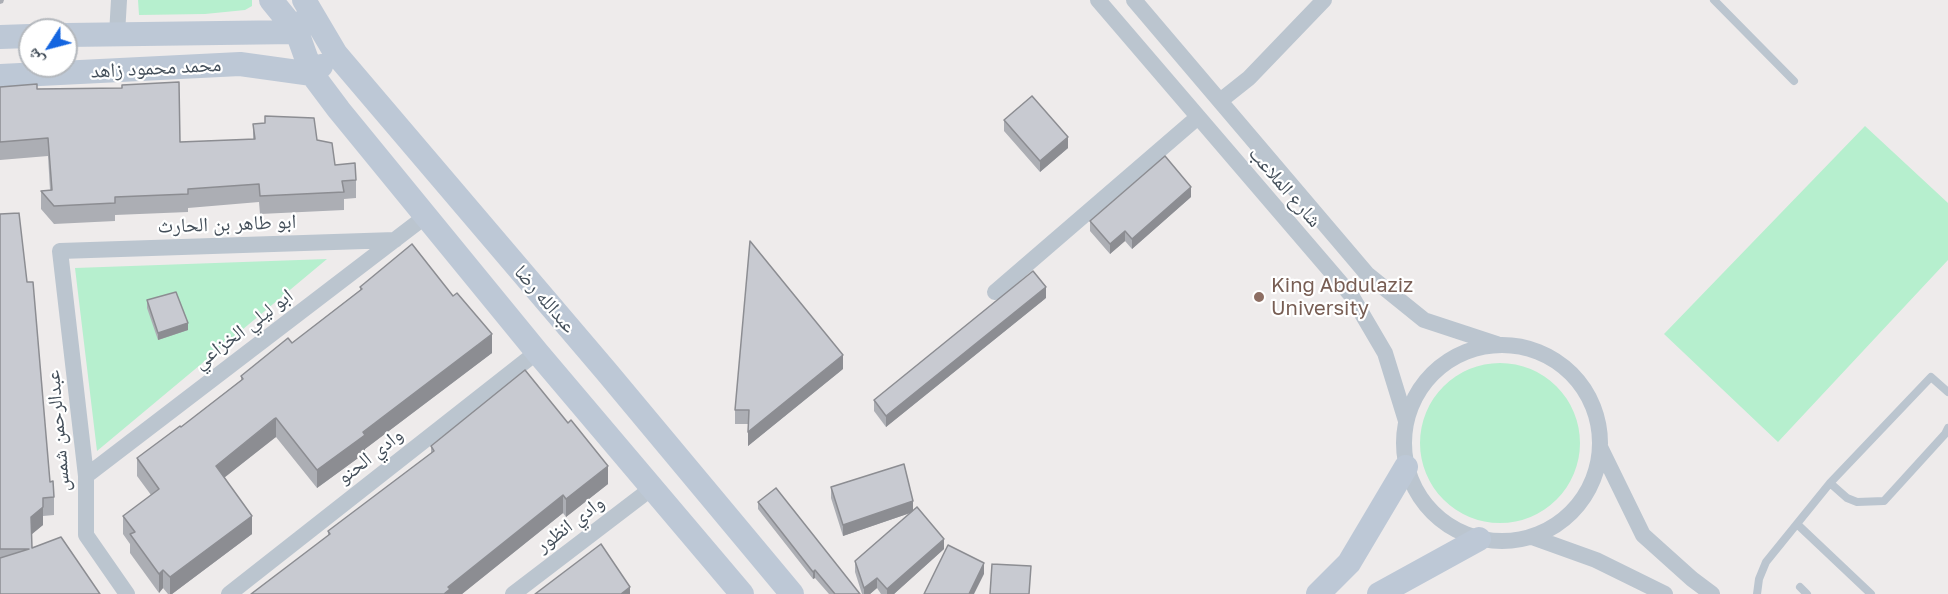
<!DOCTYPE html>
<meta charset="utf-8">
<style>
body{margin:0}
#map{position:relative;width:1948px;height:594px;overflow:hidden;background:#eeebeb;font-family:"Golos Text","Noto Naskh Arabic",sans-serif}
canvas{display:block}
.north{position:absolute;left:18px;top:18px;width:60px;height:60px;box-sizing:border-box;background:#fff;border:2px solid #b4b8bd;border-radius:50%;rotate:234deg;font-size:16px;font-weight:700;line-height:24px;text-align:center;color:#434e59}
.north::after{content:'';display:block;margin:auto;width:21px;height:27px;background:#1465e0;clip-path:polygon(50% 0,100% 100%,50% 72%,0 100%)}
</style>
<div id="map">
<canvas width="1948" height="594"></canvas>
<div class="north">ش</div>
</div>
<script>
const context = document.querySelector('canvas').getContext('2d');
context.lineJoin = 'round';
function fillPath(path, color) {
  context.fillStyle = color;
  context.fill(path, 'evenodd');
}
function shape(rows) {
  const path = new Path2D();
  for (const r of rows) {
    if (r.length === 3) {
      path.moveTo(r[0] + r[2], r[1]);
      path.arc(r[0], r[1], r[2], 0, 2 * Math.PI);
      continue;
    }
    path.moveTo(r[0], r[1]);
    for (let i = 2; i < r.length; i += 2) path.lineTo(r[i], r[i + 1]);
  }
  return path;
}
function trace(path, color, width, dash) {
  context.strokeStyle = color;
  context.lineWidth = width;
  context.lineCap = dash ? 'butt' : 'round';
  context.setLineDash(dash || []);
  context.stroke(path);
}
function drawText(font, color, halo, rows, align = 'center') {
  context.font = font + ' "Golos Text","Noto Naskh Arabic",sans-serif';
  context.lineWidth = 4.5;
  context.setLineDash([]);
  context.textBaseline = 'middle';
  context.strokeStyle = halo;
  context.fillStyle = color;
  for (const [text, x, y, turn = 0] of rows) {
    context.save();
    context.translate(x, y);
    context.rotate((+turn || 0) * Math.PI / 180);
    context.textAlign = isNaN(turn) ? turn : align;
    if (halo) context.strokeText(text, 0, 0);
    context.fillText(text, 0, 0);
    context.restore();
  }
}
const green = shape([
 [138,0,252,0,252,6,245,10,205,14,139,15],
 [1865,126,1948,203,1948,260,1778,442,1664,334],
 [327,259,97,451,75,268],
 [1500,443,80]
]);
const lane = shape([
 [1714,0,1794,81],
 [1830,483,1847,498,1857,502,1884,501,1945,434,1948,428],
 [1797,524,1871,594],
 [1800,587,1807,594],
 [1757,594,1759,579,1766,562,1830,483,1931,377,1948,392]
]);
const street = shape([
 [1098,0,1351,295,1385,353,1406,421],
 [1134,0,1367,274,1424,320,1497,344],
 [117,34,119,0],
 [1220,101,1249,78,1324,0],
 [995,292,1198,117],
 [1502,443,98],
 [1600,447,1643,535,1692,579,1712,594],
 [86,476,426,216],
 [1532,537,1596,560,1665,594],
 [127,594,86,535,86,476,60,251,395,240],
 [229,594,537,352],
 [513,594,652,488]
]);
const secondary = shape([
 [271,0,297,32,312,74,339,110,537,352,742,594],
 [304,0,336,54,606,371,792,594],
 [66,35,297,32,300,23],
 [0,37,30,36],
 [0,76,240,64,312,74,321,66],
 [1318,594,1349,563,1406,467],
 [1379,594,1479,539]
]);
const wall = shape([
 [0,0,4,0,3,3,0,4],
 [0,87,37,89,180,142,253,139,253,124,265,123,265,116,317,140,335,165,356,180,356,198,344,199,344,210,260,214,259,202,188,208,188,212,115,215,115,221,54,224,41,209,41,191,50,190,48,156,0,160],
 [1004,120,1068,148,1040,172,1004,131],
 [1191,197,1132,249,1125,241,1110,254,1090,231,1090,221],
 [0,214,50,482,54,497,54,515,43,516,43,525,31,534,32,548,0,594],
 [360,287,492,353,365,449,365,453,317,488,276,437,274,438,224,478,252,534,172,594,168,594,163,588,159,593,130,553,130,544,123,534,123,516,151,495,137,476,137,458,181,427,241,380,241,376,292,343,360,290],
 [1046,298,886,427,874,411,874,400],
 [147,300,188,330,158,340,147,308],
 [843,369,748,446,748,424,735,424,735,410],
 [431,446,608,484,566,517,563,513,462,594,251,594,328,536,328,531,431,453],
 [831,487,913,510,944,549,894,594,881,594,877,588,870,594,862,594,855,572,855,561,910,513,843,536,831,498],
 [758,502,860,594,829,594,815,578,813,579,758,509]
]);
const shadedWall = shape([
 [1068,137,1068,148,1040,172,1040,161],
 [1191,187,1191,197,1132,249,1132,239],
 [1125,231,1125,241,1110,254,1110,244],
 [1046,287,1046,298,886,427,886,416],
 [188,323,188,330,158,340,158,333],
 [492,334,492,353,365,449,365,453,317,488,317,470,363,432],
 [843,355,843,369,748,446,748,432],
 [276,418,276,437,216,484,216,466],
 [608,466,608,484,566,517,566,499],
 [563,495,563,513,462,594,444,594,448,587],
 [43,498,43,525,31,535,31,517],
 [913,501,913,512,843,536,843,525],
 [252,516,252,534,172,594,170,594,170,577],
 [944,539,944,549,894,594,887,594,887,589],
 [984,563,984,574,974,594,969,594],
 [163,570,163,588,159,593,159,574],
 [815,570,815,578,813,579,813,572],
 [877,578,877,588,870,594,864,594,864,588],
 [630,587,630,594,621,594]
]);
const building = shape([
 [179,82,180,142,255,139,253,124,265,123,265,116,314,118,317,140,332,143,335,165,355,163,356,180,342,181,344,192,260,196,259,184,188,189,188,194,115,197,115,203,54,206,41,191,52,190,48,138,0,142,0,87,37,84,37,89,122,88,122,85,179,82],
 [1032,96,1068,137,1040,161,1004,120,1032,96],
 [1165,156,1191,187,1132,239,1125,231,1110,244,1090,221,1165,156],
 [19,213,27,282,33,282,50,482,53,481,54,497,43,498,43,507,31,517,32,548,61,537,100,594,0,594,0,558,29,549,0,549,0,214,19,213],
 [750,241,843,355,748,432,749,410,735,410,750,241],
 [412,244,453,296,457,293,492,334,363,432,365,435,317,470,276,418,274,419,216,466,252,516,170,577,163,570,159,574,130,534,135,532,123,516,159,489,137,458,180,426,181,427,243,379,241,376,288,338,292,343,362,289,360,287,412,244],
 [1033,271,1046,287,886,416,874,400,1033,271],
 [176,292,188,323,158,333,147,300,176,292],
 [525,370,568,423,571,420,608,466,566,499,563,495,448,587,450,589,444,594,251,594,330,534,328,531,434,451,431,446,525,370],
 [904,464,913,501,843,525,831,487,904,464],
 [776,488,860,594,835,594,815,570,813,572,758,502,776,488],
 [917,507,944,539,887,589,877,578,864,588,855,561,917,507],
 [601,544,630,587,621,594,535,594,601,544],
 [948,545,984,563,969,594,924,594,948,545],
 [992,564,1031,566,1029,594,990,594,992,564]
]);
const markers = [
 [1259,297,6,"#8d6e63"]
];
const streetNames = [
 ["محمد محمود زاهد",156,68,-3],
 ["شارع الملاعب",1285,187,49],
 ["ابو طاهر بن الحارث",227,224,-2],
 ["عبدالله رضا",545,299,49],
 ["ابو ليلي الخزاعي",243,329,-37],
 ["عبدالرحمن شمس",58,431,-95],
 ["وادي الحنو",370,456,-38],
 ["وادي انظور",570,524,-37]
];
const educationNames = [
 ["King Abdulaziz",1271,286],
 ["University",1271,309]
];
fillPath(green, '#b6efce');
trace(lane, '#bbc5cf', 8);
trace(street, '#bbc5cf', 16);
trace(secondary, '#bdc8d6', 24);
fillPath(wall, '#acaeb4');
fillPath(shadedWall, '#8c8d92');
fillPath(building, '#c8cad1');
trace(building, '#8c8d92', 1.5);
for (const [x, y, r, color] of markers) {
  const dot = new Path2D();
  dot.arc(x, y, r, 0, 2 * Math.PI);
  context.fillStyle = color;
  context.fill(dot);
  trace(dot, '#fff', 2);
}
drawText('20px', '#434e59', '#fff', streetNames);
drawText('20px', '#785e54', '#fff', educationNames, 'left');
</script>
